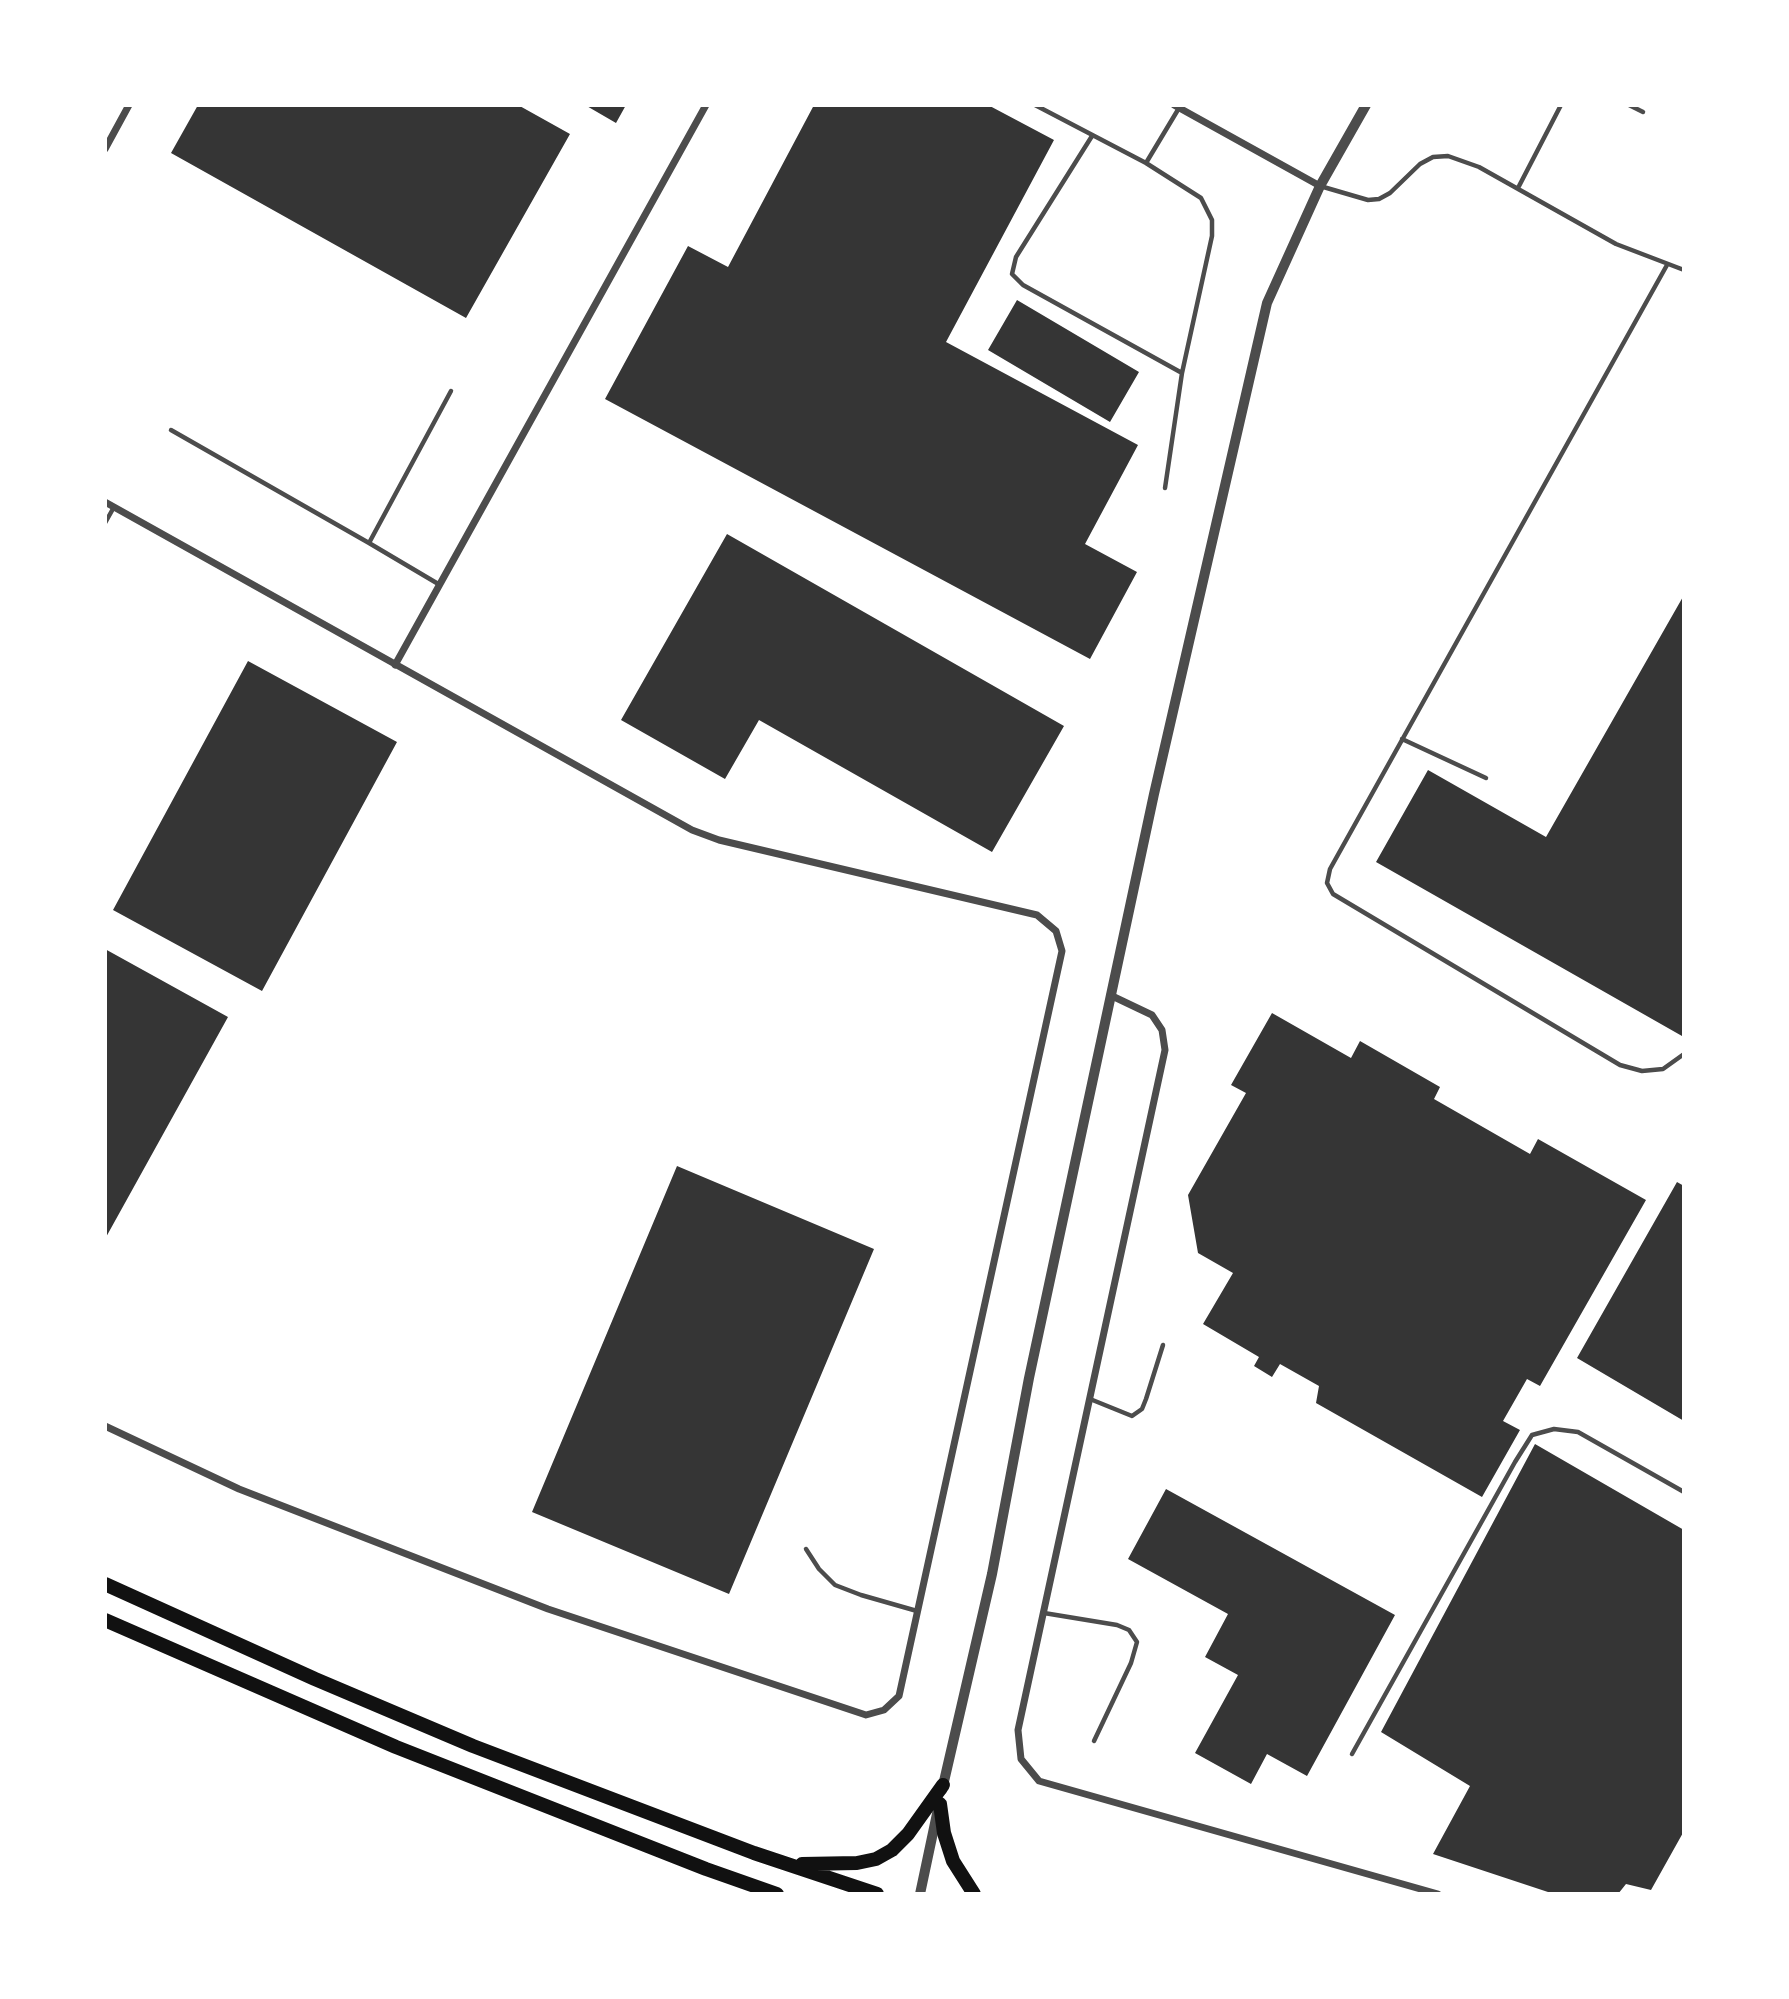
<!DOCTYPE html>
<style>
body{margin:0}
#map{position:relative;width:1789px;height:1999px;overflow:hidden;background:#fff;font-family:"DM Sans",sans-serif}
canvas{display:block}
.frame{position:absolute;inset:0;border:107px solid #fff;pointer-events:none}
</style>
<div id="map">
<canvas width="1789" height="1999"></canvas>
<div class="frame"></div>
</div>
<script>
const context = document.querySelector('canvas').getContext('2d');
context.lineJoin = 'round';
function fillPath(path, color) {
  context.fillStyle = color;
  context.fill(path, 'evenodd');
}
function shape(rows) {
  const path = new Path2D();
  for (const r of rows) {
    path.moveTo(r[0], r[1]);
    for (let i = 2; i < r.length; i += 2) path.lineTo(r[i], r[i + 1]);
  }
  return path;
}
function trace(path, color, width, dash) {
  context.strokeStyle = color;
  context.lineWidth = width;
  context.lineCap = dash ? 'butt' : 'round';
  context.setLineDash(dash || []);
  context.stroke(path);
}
const building = shape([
 [198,105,518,105,570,134,466,318,171,153],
 [585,105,626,105,616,123],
 [814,105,988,105,1054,140,946,342,1138,445,1085,544,1137,572,1090,659,605,399,688,246,728,267],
 [1017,300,1139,372,1110,422,988,350],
 [727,534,1064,726,992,852,759,720,725,779,621,720],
 [1684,595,1684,1033,1682,1036,1376,862,1428,770,1546,837],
 [248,661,397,742,262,991,113,910],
 [105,949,228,1017,105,1239],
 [1272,1013,1351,1058,1360,1041,1440,1087,1434,1099,1530,1154,1538,1139,1646,1200,1540,1386,1527,1379,1503,1421,1520,1430,1482,1497,1316,1403,1319,1386,1280,1364,1272,1377,1254,1366,1259,1357,1203,1324,1233,1273,1198,1253,1188,1195,1246,1093,1231,1085],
 [677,1166,874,1249,729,1594,532,1512],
 [1677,1182,1684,1186,1684,1421,1577,1358],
 [1535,1444,1684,1530,1684,1831,1651,1890,1626,1884,1618,1894,1554,1894,1433,1854,1470,1786,1381,1732],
 [1166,1489,1395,1615,1307,1776,1267,1754,1251,1784,1195,1753,1238,1675,1205,1657,1228,1614,1128,1559]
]);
const service = shape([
 [1035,105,1146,163],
 [1629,105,1643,112],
 [1092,136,1016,257,1012,274,1023,285,1182,373],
 [1320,186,1368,200,1379,199,1390,193,1420,164,1433,157,1448,156,1479,167,1616,244,1684,270],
 [1518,188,1561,105],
 [1667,265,1330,869,1327,883,1333,894,1620,1065,1642,1071,1663,1069,1684,1054],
 [171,430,369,543],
 [1165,488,1182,373,1212,236,1212,220,1201,198,1146,163,1179,108],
 [105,523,114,507],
 [440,585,369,543,451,391],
 [1402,739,1486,778],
 [1090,1399,1132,1416,1142,1409,1146,1399,1163,1345],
 [806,1549,819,1569,835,1585,861,1595,917,1611],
 [1044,1613,1117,1625,1129,1630,1137,1642,1131,1663,1094,1741],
 [1352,1754,1515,1462,1532,1435,1554,1429,1578,1432,1684,1492]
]);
const minor = shape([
 [1174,105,1320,186],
 [105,149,129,105],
 [105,502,692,830,719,840,1037,915,1056,931,1062,951,899,1696,884,1710,866,1715,548,1609,239,1489,105,1426],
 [395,665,706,105],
 [1110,995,1152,1015,1162,1030,1165,1050,1018,1730,1021,1759,1039,1781,1438,1894]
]);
const tertiary = shape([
 [942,1790,992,1574,1029,1378,1154,794,1267,303,1320,186,1366,105],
 [920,1894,938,1809]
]);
const trunk = shape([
 [105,1584,315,1679,473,1746,754,1853,877,1894],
 [105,1620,396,1747,706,1869,777,1894],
 [940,1804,944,1833,953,1861,974,1894],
 [802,1864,857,1863,876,1859,892,1850,908,1834,943,1785]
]);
fillPath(building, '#353535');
trace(service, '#4c4c4c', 4.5);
trace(minor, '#4c4c4c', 7);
trace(tertiary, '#4c4c4c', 10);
trace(trunk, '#111', 14);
</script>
